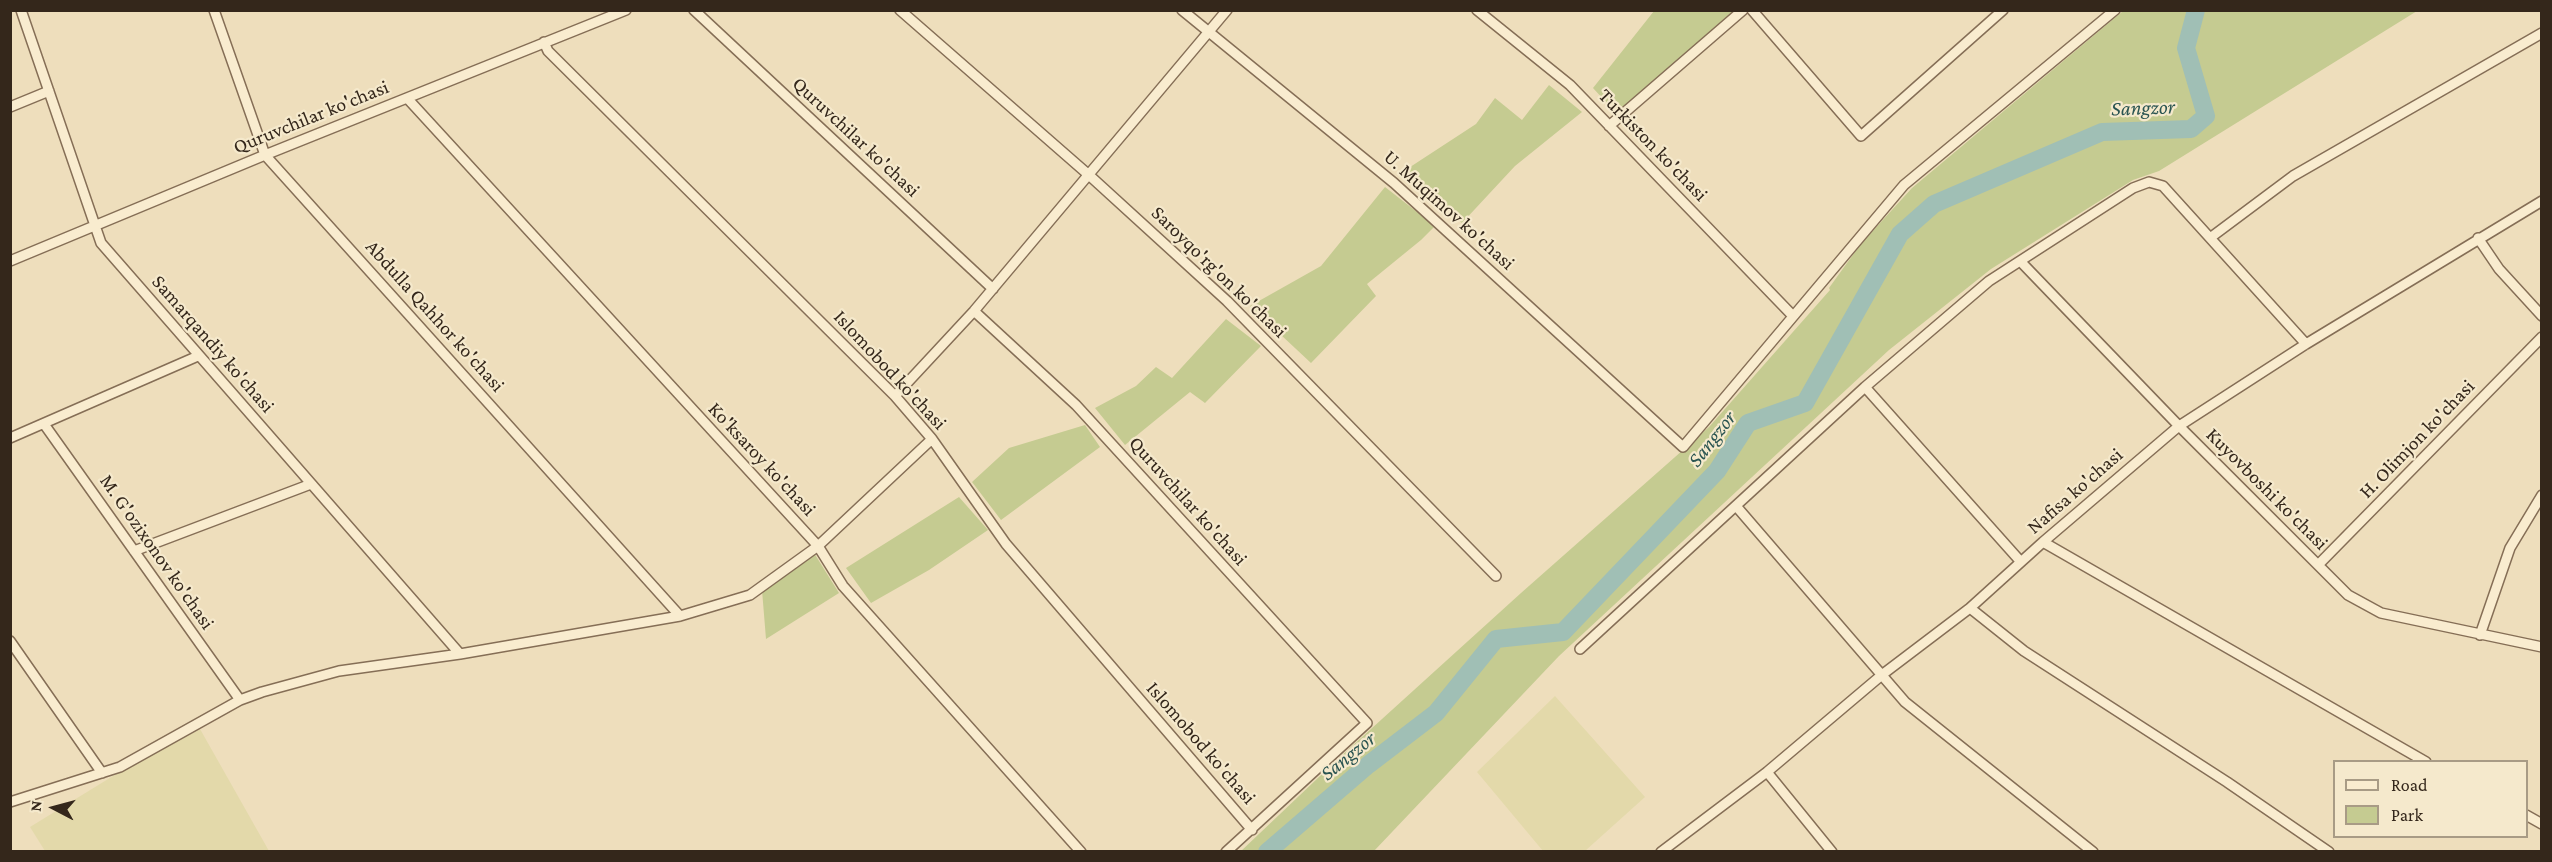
<!DOCTYPE html>
<style>
body{margin:0}
#map{position:relative;width:2552px;height:862px;overflow:hidden;background:#eedebc;font-family:"Crimson Pro",serif}
canvas{display:block}
.frame{position:absolute;inset:0;border:12px solid #34271b;pointer-events:none}
.legend{position:absolute;left:2333px;top:760px;width:195px;height:78px;box-sizing:border-box;background:#f5e9cc;border:2px solid #a89b85;margin:0;padding:8px 10px;list-style:none;font-size:18px;color:#34271b}
.legend li{display:flex;align-items:center;gap:12px;height:30px}
.legend b{width:30px;border:2px solid #a89b85}
.north{position:absolute;left:24px;top:778px;width:60px;height:60px;-webkit-text-stroke:4px #f5e9cc;paint-order:stroke;rotate:276deg;font-size:16px;font-weight:700;line-height:24px;text-align:center;color:#34271b}
.north::after{content:'';display:block;margin:auto;width:21px;height:27px;background:#34271b;clip-path:polygon(50% 0,100% 100%,50% 72%,0 100%)}
</style>
<div id="map">
<canvas width="2552" height="862"></canvas>
<div class="frame"></div>
<ul class="legend">
<li><b style="height:8px;background:#f9eccf"></b>Road</li>
<li><b style="height:16px;background:#c5cb91"></b>Park</li>
</ul>
<div class="north">N</div>
</div>
<script>
const context = document.querySelector('canvas').getContext('2d');
context.lineJoin = 'round';
function fillPath(path, color) {
  context.fillStyle = color;
  context.fill(path, 'evenodd');
}
function shape(rows) {
  const path = new Path2D();
  for (const r of rows) {
    path.moveTo(r[0], r[1]);
    for (let i = 2; i < r.length; i += 2) path.lineTo(r[i], r[i + 1]);
  }
  return path;
}
function trace(path, color, width, dash) {
  context.strokeStyle = color;
  context.lineWidth = width;
  context.lineCap = dash ? 'butt' : 'round';
  context.setLineDash(dash || []);
  context.stroke(path);
}
function drawText(font, color, halo, rows, align = 'center') {
  context.font = font + ' "Crimson Pro",serif';
  context.lineWidth = 4.5;
  context.setLineDash([]);
  context.textBaseline = 'middle';
  context.strokeStyle = halo;
  context.fillStyle = color;
  for (const [text, x, y, turn = 0] of rows) {
    context.save();
    context.translate(x, y);
    context.rotate((+turn || 0) * Math.PI / 180);
    context.textAlign = isNaN(turn) ? turn : align;
    if (halo) context.strokeText(text, 0, 0);
    context.fillText(text, 0, 0);
    context.restore();
  }
}
const farmland = shape([
 [1555,696,1645,797,1585,851,1543,851,1477,772],
 [200,729,269,851,45,851,30,827,113,776]
]);
const green = shape([
 [1654,11,1736,11,1616,113,1593,88],
 [2123,11,2417,11,2159,171,2133,180,1991,269,1889,350,1559,656,1374,851,1240,852,1339,758,1521,593,1709,427,1830,290,1829,288,1860,245,1912,188],
 [1549,85,1582,112,1515,166,1462,223,1404,171,1476,124,1495,98,1522,120],
 [1385,187,1435,226,1421,240,1367,284,1376,296,1311,363,1250,306,1321,266],
 [1226,319,1261,346,1205,403,1190,392,1125,445,1095,408,1136,386,1156,367,1172,378],
 [1085,425,1100,447,1001,520,972,482,1009,448],
 [959,497,988,530,929,570,871,603,846,568],
 [814,553,839,593,766,639,762,590]
]);
const river = shape([
 [1267,852,1368,765,1436,713,1496,639,1563,632,1717,471,1748,423,1805,403,1900,234,1934,204,2102,132,2191,129,2206,116,2186,48,2196,10]
]);
const minor = shape([
 [21,10,101,243,460,654],
 [214,10,265,155,680,616],
 [694,10,993,289],
 [900,10,1090,176,1227,301,1496,576],
 [1182,10,1394,183,1683,447,1904,185,2115,10],
 [1477,10,1570,85,1793,316],
 [1752,10,1861,136,2003,10],
 [544,42,548,51,895,396,932,439,1006,544,1252,830],
 [407,98,818,546,843,586,1081,852],
 [10,107,49,91],
 [1609,126,1743,10],
 [2210,238,2293,176,2542,33],
 [2478,238,2499,269,2542,316],
 [10,261,265,155,626,10],
 [2021,262,2179,426,2348,595,2381,613,2542,647],
 [974,311,1076,405,1367,723,1226,852],
 [1865,387,2021,562],
 [895,396,974,311,1227,10],
 [44,424,240,700],
 [10,438,198,356],
 [1736,506,1905,702,2093,852],
 [2043,542,2426,762],
 [134,551,311,484],
 [2318,565,2542,337],
 [1970,608,2024,651,2227,782,2329,852],
 [2480,635,2510,548,2542,495],
 [10,641,102,773],
 [1580,649,1865,387,1989,281,2133,188,2149,182,2163,186,2306,344],
 [1767,772,1832,852],
 [10,802,120,767,240,700,262,692,339,671,460,654,680,616,750,595,818,546,932,439],
 [2526,815,2542,824],
 [1661,852,1767,772,1883,674,1970,608,2043,542,2179,426,2306,344,2542,201]
]);
const streetNames = [
 ["Quruvchilar ko'chasi",311,117,-22],
 ["Quruvchilar ko'chasi",856,137,43],
 ["Turkiston ko'chasi",1653,145,46],
 ["U. Muqimov ko'chasi",1449,210,42],
 ["Saroyqo'rg'on ko'chasi",1219,272,44],
 ["Abdulla Qahhor ko'chasi",435,316,48],
 ["Samarqandiy ko'chasi",213,344,49],
 ["Islomobod ko'chasi",890,370,47],
 ["H. Olimjon ko'chasi",2417,439,-46],
 ["Ko'ksaroy ko'chasi",762,459,47],
 ["Kuyovboshi ko'chasi",2267,489,45],
 ["Nafisa ko'chasi",2075,491,-41],
 ["Quruvchilar ko'chasi",1188,501,48],
 ["M. G'ozixonov ko'chasi",157,552,55],
 ["Islomobod ko'chasi",1201,743,49]
];
const waterNames = [
 ["Sangzor",2143,108,-2],
 ["Sangzor",1712,439,-52],
 ["Sangzor",1348,756,-39]
];
fillPath(farmland, '#e3d9aa');
fillPath(green, '#c5cb91');
trace(river, '#a0bfb5', 18);
trace(minor, '#856e56', 12);
trace(minor, '#f9eccf', 9);
drawText('20px', '#34271b', '#f5e9cc', streetNames);
drawText('italic 21px', '#2a5451', '#f5e9cc', waterNames);
</script>
